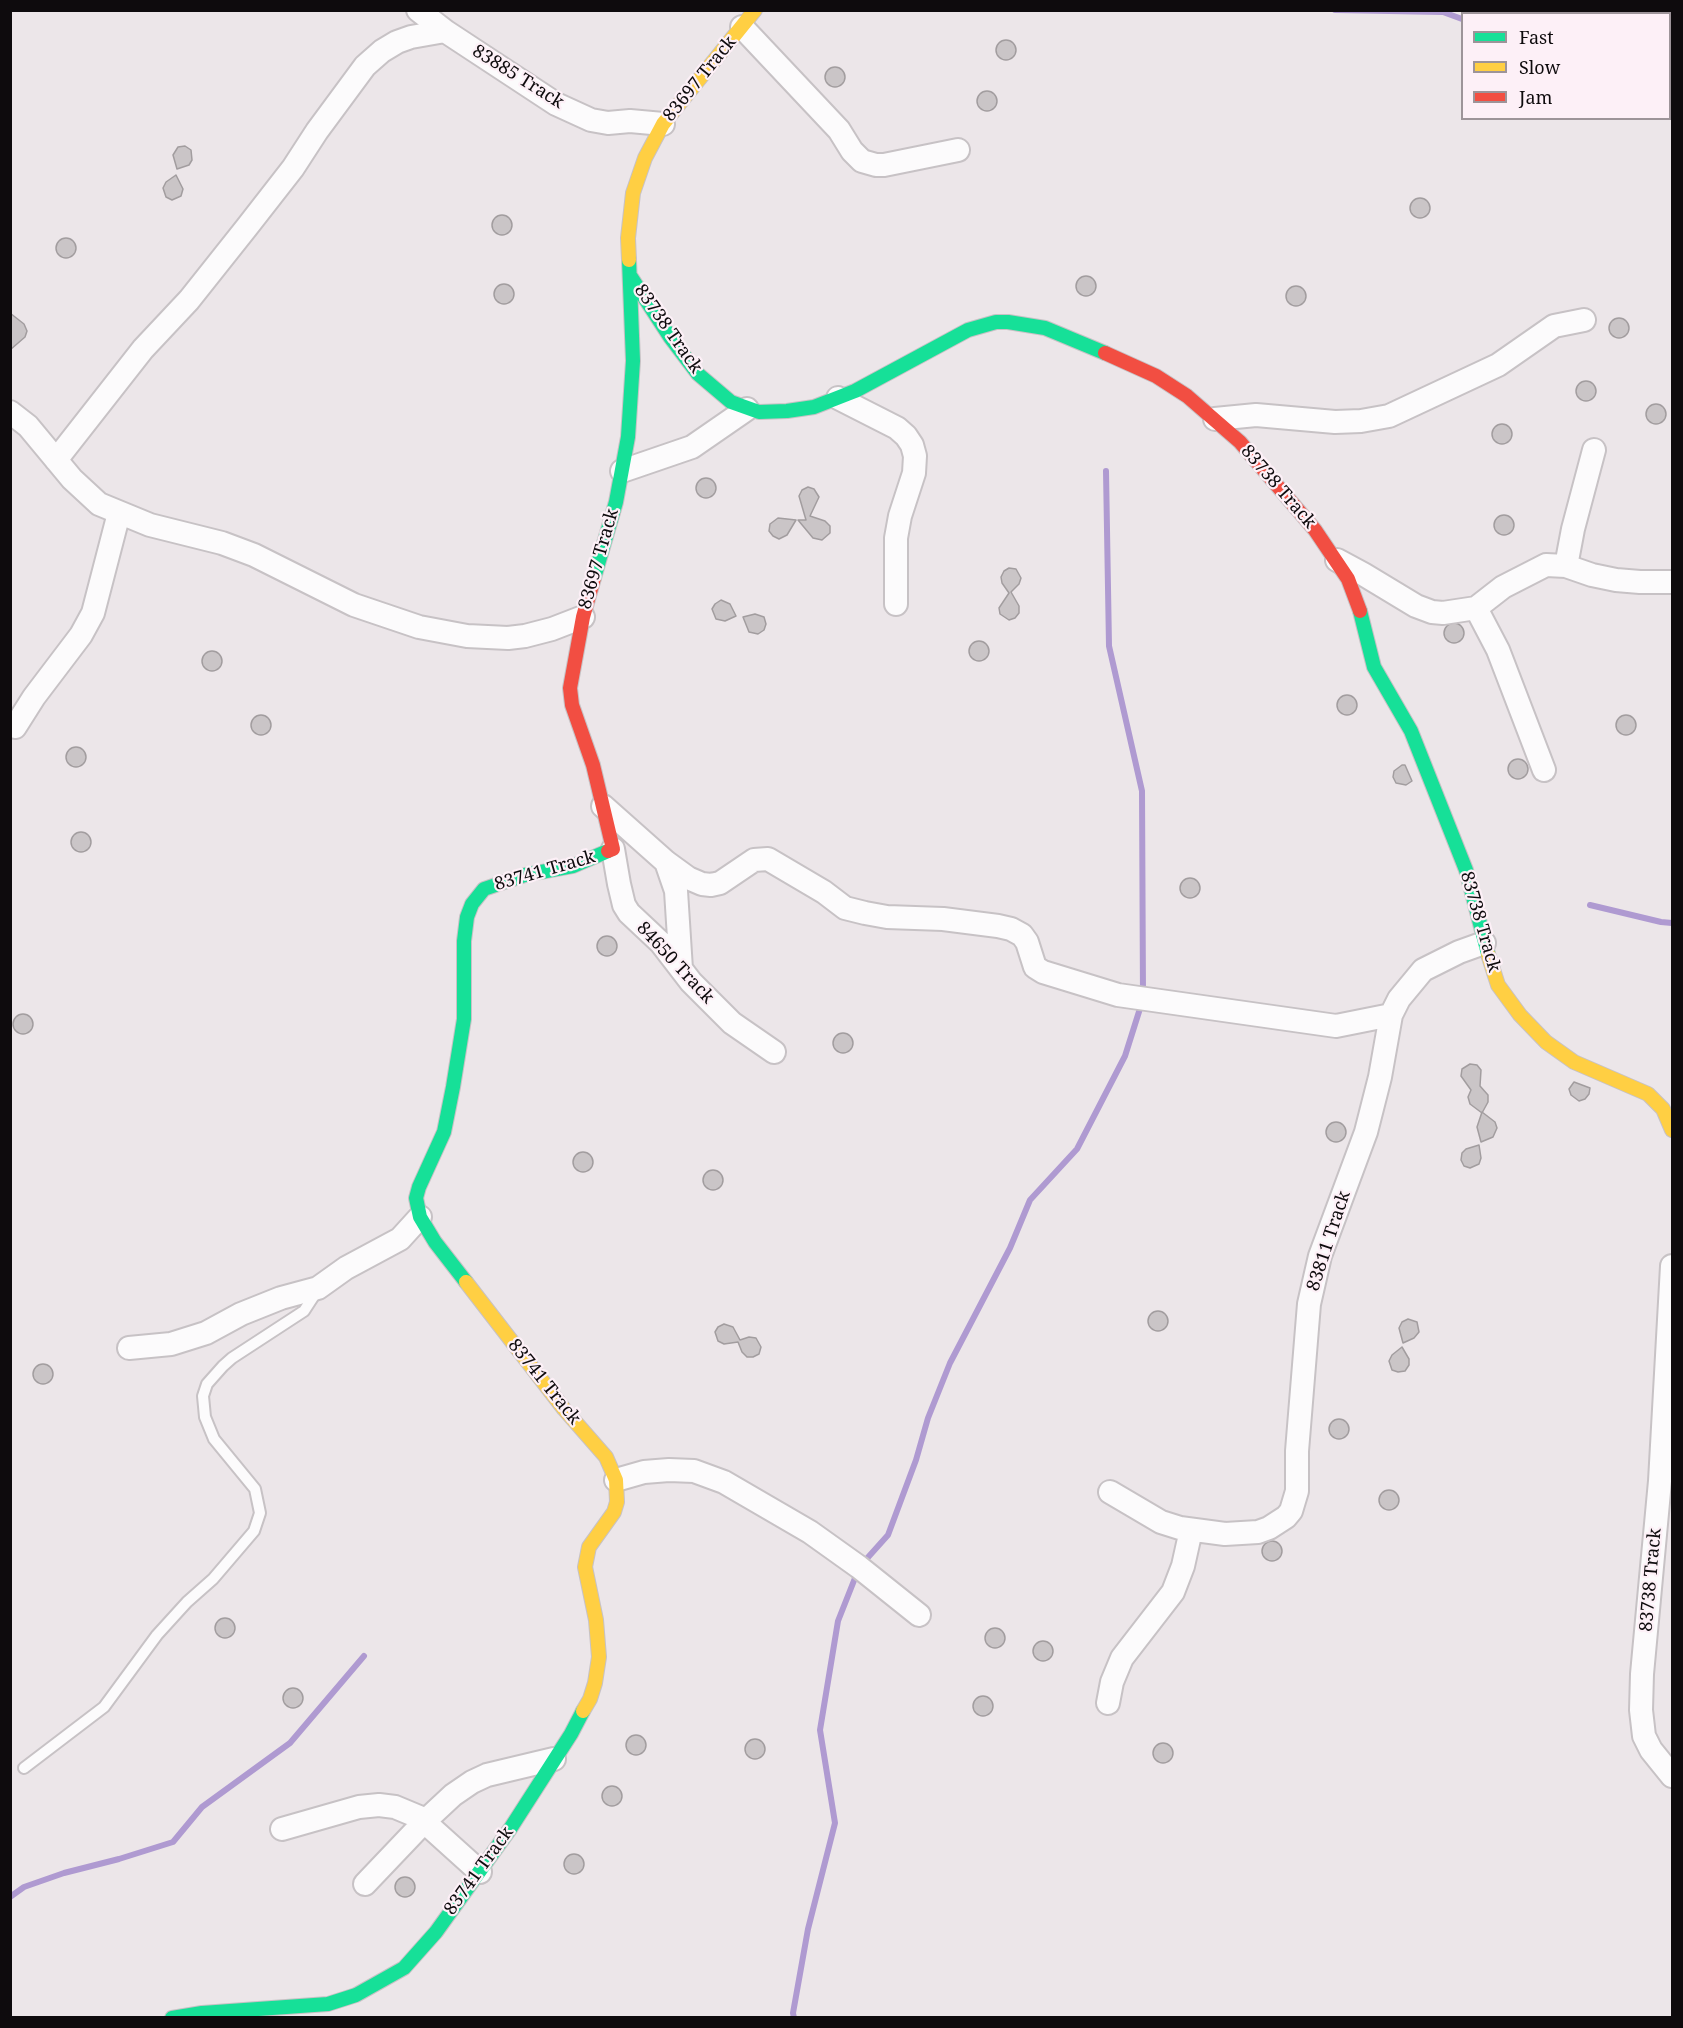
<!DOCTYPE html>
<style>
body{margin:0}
#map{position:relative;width:1683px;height:2028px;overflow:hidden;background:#ece6e9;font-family:"Noto Serif",serif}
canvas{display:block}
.frame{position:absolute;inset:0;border:12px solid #0e0b0d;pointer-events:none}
.legend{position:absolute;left:1461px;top:12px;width:210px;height:108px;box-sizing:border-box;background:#fdf0f7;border:2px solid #9d9499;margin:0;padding:8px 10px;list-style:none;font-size:18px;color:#0e0b0d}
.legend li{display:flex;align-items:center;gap:12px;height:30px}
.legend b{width:30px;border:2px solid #9d9499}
</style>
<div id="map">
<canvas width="1683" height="2028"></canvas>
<div class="frame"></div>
<ul class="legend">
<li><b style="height:8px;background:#16e098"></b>Fast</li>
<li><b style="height:8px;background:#ffcf43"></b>Slow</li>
<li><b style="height:8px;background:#f24e42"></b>Jam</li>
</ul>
</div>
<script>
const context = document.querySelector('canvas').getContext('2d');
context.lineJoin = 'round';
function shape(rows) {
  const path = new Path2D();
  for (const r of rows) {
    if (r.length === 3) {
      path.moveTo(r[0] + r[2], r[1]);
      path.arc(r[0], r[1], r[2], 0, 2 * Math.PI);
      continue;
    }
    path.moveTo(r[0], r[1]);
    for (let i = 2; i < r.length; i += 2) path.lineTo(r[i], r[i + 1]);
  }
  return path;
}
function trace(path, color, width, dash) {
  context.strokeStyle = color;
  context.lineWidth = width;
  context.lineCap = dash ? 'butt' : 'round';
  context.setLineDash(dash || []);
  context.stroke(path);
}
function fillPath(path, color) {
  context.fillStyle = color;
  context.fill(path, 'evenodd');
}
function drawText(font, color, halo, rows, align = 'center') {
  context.font = font + ' "Noto Serif",serif';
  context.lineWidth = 4.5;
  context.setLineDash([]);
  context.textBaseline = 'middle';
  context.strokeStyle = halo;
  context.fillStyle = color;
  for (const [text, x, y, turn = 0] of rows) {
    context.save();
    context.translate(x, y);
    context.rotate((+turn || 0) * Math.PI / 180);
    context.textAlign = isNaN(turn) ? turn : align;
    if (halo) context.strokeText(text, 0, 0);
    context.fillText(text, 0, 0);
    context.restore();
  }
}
const stream = shape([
 [1335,10,1443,12,1462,19],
 [1670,89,1672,90],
 [1590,905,1661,922,1672,923],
 [862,1564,888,1535,916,1460,928,1418,950,1363,1010,1248,1030,1200,1077,1149,1125,1056,1143,999,1142,791,1109,646,1106,471],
 [10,1897,24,1887,64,1873,119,1859,173,1842,202,1807,290,1743,364,1656],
 [794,2018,793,2013,808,1929,835,1823,820,1730,838,1621,857,1573]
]);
const building = shape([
 [1006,50,10],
 [835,77,10],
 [987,101,10],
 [185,146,191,150,192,160,189,165,177,169,173,155,178,147,185,146],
 [176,175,183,189,181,196,172,200,166,197,163,188,166,182,176,175],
 [1420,208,10],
 [502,225,10],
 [66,248,10],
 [1086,286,10],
 [504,294,10],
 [1296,296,10],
 [10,313,24,324,27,331,25,337,10,350,10,313],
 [1619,328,10],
 [1586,391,10],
 [1656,414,10],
 [1502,434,10],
 [706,488,10],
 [808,487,814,489,819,497,810,516,825,521,830,526,830,533,822,540,813,538,798,520,806,520,799,496,802,490,808,487],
 [1504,525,10],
 [778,518,796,520,787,535,779,539,773,536,769,531,770,524,778,518],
 [1009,568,1016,569,1021,578,1019,584,1011,592,1019,606,1019,613,1015,618,1009,620,1000,614,999,608,1009,593,1002,583,1001,577,1004,571,1009,568],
 [721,600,730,604,736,616,725,621,716,619,712,609,715,604,721,600],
 [755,614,764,617,766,624,764,630,758,634,749,632,743,617,755,614],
 [1454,633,10],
 [979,651,10],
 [212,661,10],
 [1347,705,10],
 [1626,725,10],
 [261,725,10],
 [76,757,10],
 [1518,769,10],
 [1402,765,1405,765,1412,781,1406,785,1396,783,1393,777,1394,771,1402,765],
 [81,842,10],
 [1190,888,10],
 [607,946,10],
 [23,1024,10],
 [843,1043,10],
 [1470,1064,1477,1065,1481,1070,1480,1086,1488,1095,1488,1102,1482,1113,1470,1104,1468,1097,1471,1090,1461,1076,1462,1069,1470,1064],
 [1574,1082,1590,1088,1589,1094,1585,1099,1579,1101,1571,1095,1569,1089,1574,1082],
 [1482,1112,1495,1122,1497,1128,1493,1137,1481,1142,1477,1127,1482,1112],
 [1336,1132,10],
 [1479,1145,1481,1158,1479,1164,1470,1168,1464,1166,1461,1160,1462,1153,1466,1149,1479,1145],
 [583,1162,10],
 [713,1180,10],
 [1158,1321,10],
 [1408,1319,1417,1322,1419,1332,1414,1338,1403,1343,1399,1328,1402,1322,1408,1319],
 [724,1324,733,1327,740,1340,749,1337,756,1338,761,1347,759,1354,753,1357,747,1357,742,1352,738,1342,724,1344,718,1341,715,1332,718,1327,724,1324],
 [1402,1347,1409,1359,1409,1365,1405,1371,1398,1372,1392,1370,1389,1361,1392,1355,1402,1347],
 [43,1374,10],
 [1339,1429,10],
 [1389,1500,10],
 [1272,1551,10],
 [225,1628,10],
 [995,1638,10],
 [1043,1651,10],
 [293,1698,10],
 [983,1706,10],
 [636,1745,10],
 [755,1749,10],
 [1163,1753,10],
 [612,1796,10],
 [574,1864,10],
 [405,1887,10]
]);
const lane = shape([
 [24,1768,104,1707,157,1635,187,1602,213,1579,254,1531,260,1513,255,1489,214,1439,205,1417,203,1396,207,1384,223,1366,232,1358,304,1311,317,1291]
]);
const street = shape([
 [418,10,445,31,556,104,591,120,608,123,630,121,663,124],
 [742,27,839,130,852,151,862,161,876,165,884,165,958,150],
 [838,398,897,428,906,436,912,445,915,456,914,473,900,516,896,538,896,604],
 [10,412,28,426,72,479,99,504,150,525,222,543,254,555,354,605,419,627,467,636,508,638,525,636,552,629,583,617],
 [1215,419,1256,415,1335,422,1361,421,1389,416,1498,365,1554,326,1584,320],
 [56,460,143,349,189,300,247,227,293,168,317,131,365,66,382,51,397,42,411,37,445,31],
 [622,471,692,447,747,409],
 [1337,560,1363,574,1416,606,1432,612,1443,613,1476,608,1503,587,1546,565,1566,566,1592,575,1616,580,1640,582,1672,582],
 [1566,566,1573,529,1594,450],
 [1476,608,1498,650,1544,770],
 [15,727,34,697,81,635,93,613,119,513],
 [603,806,666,862,688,878,702,884,711,885,720,883,754,860,768,859,824,892,845,908,865,913,887,917,943,919,998,926,1011,929,1022,935,1027,942,1035,967,1043,972,1118,995,1336,1026,1391,1015],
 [613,849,619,884,624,905,629,913,661,943,691,982,732,1023,774,1052],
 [666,862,676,891,681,969],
 [1672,1266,1660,1481,1642,1674,1641,1710,1644,1736,1651,1750,1672,1776],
 [129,1348,171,1344,206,1333,241,1314,281,1298,318,1288,346,1268,400,1239,420,1217],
 [616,1480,644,1472,669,1470,694,1471,724,1482,810,1532,859,1567,919,1615],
 [1110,1492,1161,1522,1180,1528,1225,1534,1258,1532,1269,1528,1286,1517,1291,1511,1297,1491,1297,1451,1309,1304,1320,1256,1366,1132,1380,1077,1391,1015,1399,999,1423,970,1459,952,1484,943],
 [1108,1703,1112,1682,1122,1658,1173,1592,1183,1566,1191,1530],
 [282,1829,359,1807,379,1805,395,1807,419,1817,480,1872],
 [365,1884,424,1822,453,1795,472,1782,487,1775,554,1759]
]);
const fast = shape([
 [631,277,670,337,698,374,731,402,759,412,787,411,814,407,855,391,968,330,996,322,1008,322,1045,328,1105,353],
 [594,578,616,502,628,437,633,361,629,260],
 [1360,611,1374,667,1411,731,1466,870,1488,954],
 [466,1282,435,1242,420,1217,416,1198,419,1187,444,1132,453,1087,464,1019,464,941,467,917,472,904,484,889,525,875,573,866,608,851],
 [172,2018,202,2013,328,2004,356,1995,404,1968,436,1932,510,1829,571,1734,583,1711]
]);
const slow = shape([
 [629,260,628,238,633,193,645,158,663,124,755,10],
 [1488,954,1498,985,1520,1015,1546,1042,1574,1062,1648,1094,1663,1109,1672,1130],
 [466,1282,564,1409,606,1457,616,1480,617,1502,614,1512,589,1547,585,1567,596,1620,599,1657,595,1683,590,1699,583,1711]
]);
const jam = shape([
 [1105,353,1156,376,1187,396,1240,442,1315,530,1348,579,1360,611],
 [594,578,583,617,570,688,572,705,593,765,613,849,608,851]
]);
const streetNames = [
 ["83885 Track",518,77,32],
 ["83697 Track",700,79,-51],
 ["83738 Track",668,329,55],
 ["83738 Track",1278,487,49],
 ["83697 Track",599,559,-74],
 ["83741 Track",545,871,-16],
 ["83738 Track",1480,922,74],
 ["84650 Track",675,963,47],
 ["83811 Track",1329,1241,-72],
 ["83741 Track",544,1382,51],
 ["83738 Track",1651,1580,-85],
 ["83741 Track",479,1871,-54]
];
trace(stream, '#af9ad1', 6);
fillPath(building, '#cac5c7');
trace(building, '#a29d9f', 1.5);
trace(lane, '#c7c2c5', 14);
trace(street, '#c7c2c5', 26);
trace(fast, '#c7c2c5', 16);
trace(slow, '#c7c2c5', 16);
trace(jam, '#c7c2c5', 16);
trace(lane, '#fcfbfc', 10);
trace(street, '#fcfbfc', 22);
trace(fast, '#16e098', 14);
trace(slow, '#ffcf43', 14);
trace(jam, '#f24e42', 14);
drawText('18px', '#0e0b0d', '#fdf0f7', streetNames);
</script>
